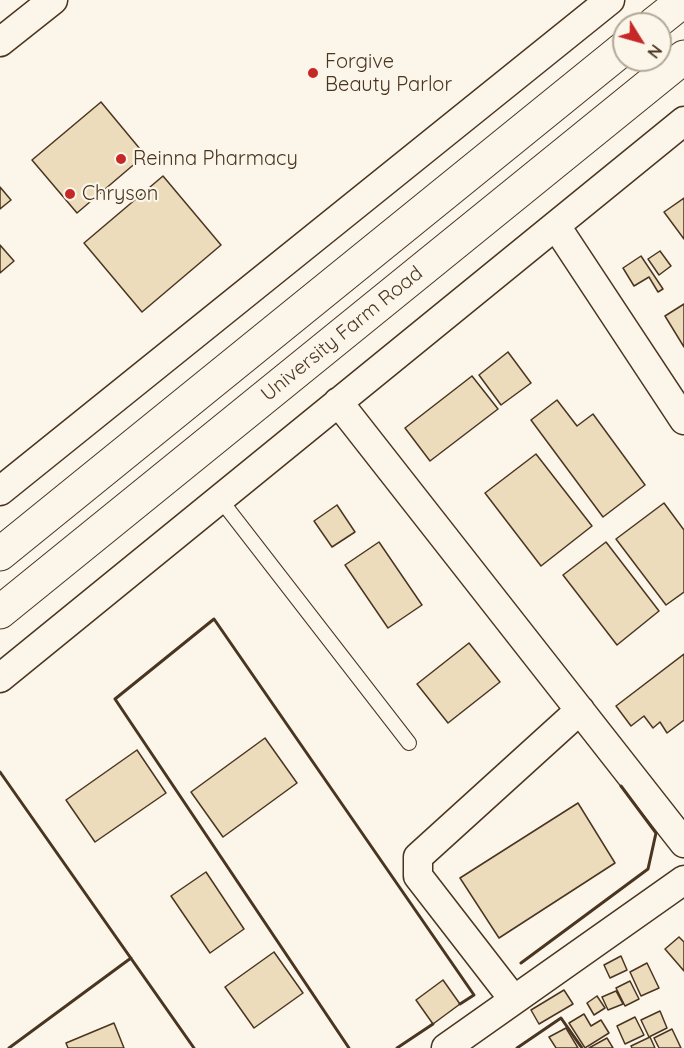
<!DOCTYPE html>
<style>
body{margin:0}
#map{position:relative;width:684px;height:1048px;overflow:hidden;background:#fbf6e9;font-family:Quicksand,sans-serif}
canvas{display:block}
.north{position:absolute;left:612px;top:12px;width:60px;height:60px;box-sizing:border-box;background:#fbf6e9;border:2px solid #b4a999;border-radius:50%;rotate:127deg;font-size:16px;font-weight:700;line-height:24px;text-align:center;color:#4a3520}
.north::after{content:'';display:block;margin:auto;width:21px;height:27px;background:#c62828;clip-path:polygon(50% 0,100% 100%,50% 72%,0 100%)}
</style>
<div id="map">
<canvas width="684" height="1048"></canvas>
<div class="north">N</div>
</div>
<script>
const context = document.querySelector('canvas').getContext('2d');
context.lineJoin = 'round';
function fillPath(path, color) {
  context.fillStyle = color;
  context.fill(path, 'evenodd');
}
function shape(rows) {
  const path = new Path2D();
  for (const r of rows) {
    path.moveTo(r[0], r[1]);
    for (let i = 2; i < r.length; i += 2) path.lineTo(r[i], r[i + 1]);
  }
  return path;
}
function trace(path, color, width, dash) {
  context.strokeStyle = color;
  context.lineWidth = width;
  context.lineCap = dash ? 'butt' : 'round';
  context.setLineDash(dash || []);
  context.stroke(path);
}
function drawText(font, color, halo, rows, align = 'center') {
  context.font = font + ' Quicksand,sans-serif';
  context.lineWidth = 4.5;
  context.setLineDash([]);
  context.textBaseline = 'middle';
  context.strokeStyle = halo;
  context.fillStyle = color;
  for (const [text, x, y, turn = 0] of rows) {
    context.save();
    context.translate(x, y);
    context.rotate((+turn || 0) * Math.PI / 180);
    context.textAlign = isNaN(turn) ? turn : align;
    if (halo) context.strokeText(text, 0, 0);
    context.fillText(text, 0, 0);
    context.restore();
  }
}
const building = shape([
 [101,102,145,155,77,213,32,160,101,102],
 [163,176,221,245,142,312,84,243,163,176],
 [0,187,11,200,0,209,0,187],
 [684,198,684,239,664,212,684,198],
 [0,245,14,261,0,273,0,245],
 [660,251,671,266,659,275,648,259,660,251],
 [641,256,663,289,658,292,649,277,634,286,623,268,641,256],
 [684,304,684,347,665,316,684,304],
 [508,352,531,383,501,405,479,375,508,352],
 [472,376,498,409,430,461,405,428,472,376],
 [557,400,577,426,593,414,645,485,603,517,531,420,557,400],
 [536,454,592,526,541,566,485,493,536,454],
 [664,503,684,530,684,592,666,605,616,539,664,503],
 [337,505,355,532,332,547,314,521,337,505],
 [379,542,422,605,388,628,345,565,379,542],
 [606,542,659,611,617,645,563,575,606,542],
 [469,643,500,682,448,723,417,684,469,643],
 [684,654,684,720,667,733,660,722,653,728,644,716,631,726,616,706,684,654],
 [265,738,297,783,223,837,191,792,265,738],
 [137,750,166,793,95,842,66,800,137,750],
 [578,803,615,863,499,938,460,878,578,803],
 [206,872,244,929,210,953,171,896,206,872],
 [679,937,684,942,684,971,665,949,679,937],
 [274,952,303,993,254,1028,225,987,274,952],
 [621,956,627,970,610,978,604,965,621,956],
 [647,963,659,988,641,996,630,972,647,963],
 [443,980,460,1004,433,1024,416,1000,443,980],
 [630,981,639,999,625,1006,616,988,630,981],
 [564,990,573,1004,539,1024,531,1010,564,990],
 [616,991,623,1004,608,1010,602,997,616,991],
 [597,996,605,1008,594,1015,587,1003,597,996],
 [660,1011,667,1028,649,1037,641,1020,660,1011],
 [584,1014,591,1026,601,1020,609,1033,585,1048,569,1023,584,1014],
 [635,1017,644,1035,625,1044,617,1026,635,1017],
 [114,1023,124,1048,68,1048,66,1043,114,1023],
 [566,1028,578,1048,556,1048,549,1037,566,1028],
 [672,1029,681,1048,659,1048,654,1038,672,1029],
 [650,1037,655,1048,632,1048,631,1046,650,1037],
 [607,1038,613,1048,589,1048,607,1038]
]);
const service = shape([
 [220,499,409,743]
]);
const minor = shape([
 [0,42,53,0],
 [556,226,684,420],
 [338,402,684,843],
 [0,491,610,0],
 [0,678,684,121],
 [514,1000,418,876,418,857,580,710],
 [446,1048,684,880]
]);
const tertiary = shape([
 [654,24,684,0],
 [0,554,624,48],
 [0,612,684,57]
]);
const wall = shape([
 [0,772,194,1048],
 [521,963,648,869,656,833,621,786],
 [9,1048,131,958],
 [349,1048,115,699,214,619,474,995,460,1004],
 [397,1048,433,1024],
 [517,1048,561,1018,582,1048]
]);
const markers = [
 [313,73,6,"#c62828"],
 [121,159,6,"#c62828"],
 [70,194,6,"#c62828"]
];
const poiNames = [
 ["Forgive",325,62],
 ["Beauty Parlor",325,85],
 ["Reinna Pharmacy",133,159],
 ["Chryson",82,194]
];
const streetNames = [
 ["University Farm Road",342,334,-39]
];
fillPath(building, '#ecdcbc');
trace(building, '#4a3520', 1.5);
trace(service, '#4a3520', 16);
trace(minor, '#4a3520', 31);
trace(tertiary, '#4a3520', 35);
trace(service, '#fbf6e9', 14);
trace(minor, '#fbf6e9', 28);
trace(tertiary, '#fbf6e9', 33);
trace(wall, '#4a3520', 3);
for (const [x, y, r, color] of markers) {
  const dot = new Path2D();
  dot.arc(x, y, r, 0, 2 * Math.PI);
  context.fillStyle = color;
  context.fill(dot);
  trace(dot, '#fbf6e9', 2);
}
drawText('20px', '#4a3520', '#fbf6e9', poiNames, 'left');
drawText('20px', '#4a3520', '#fbf6e9', streetNames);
</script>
